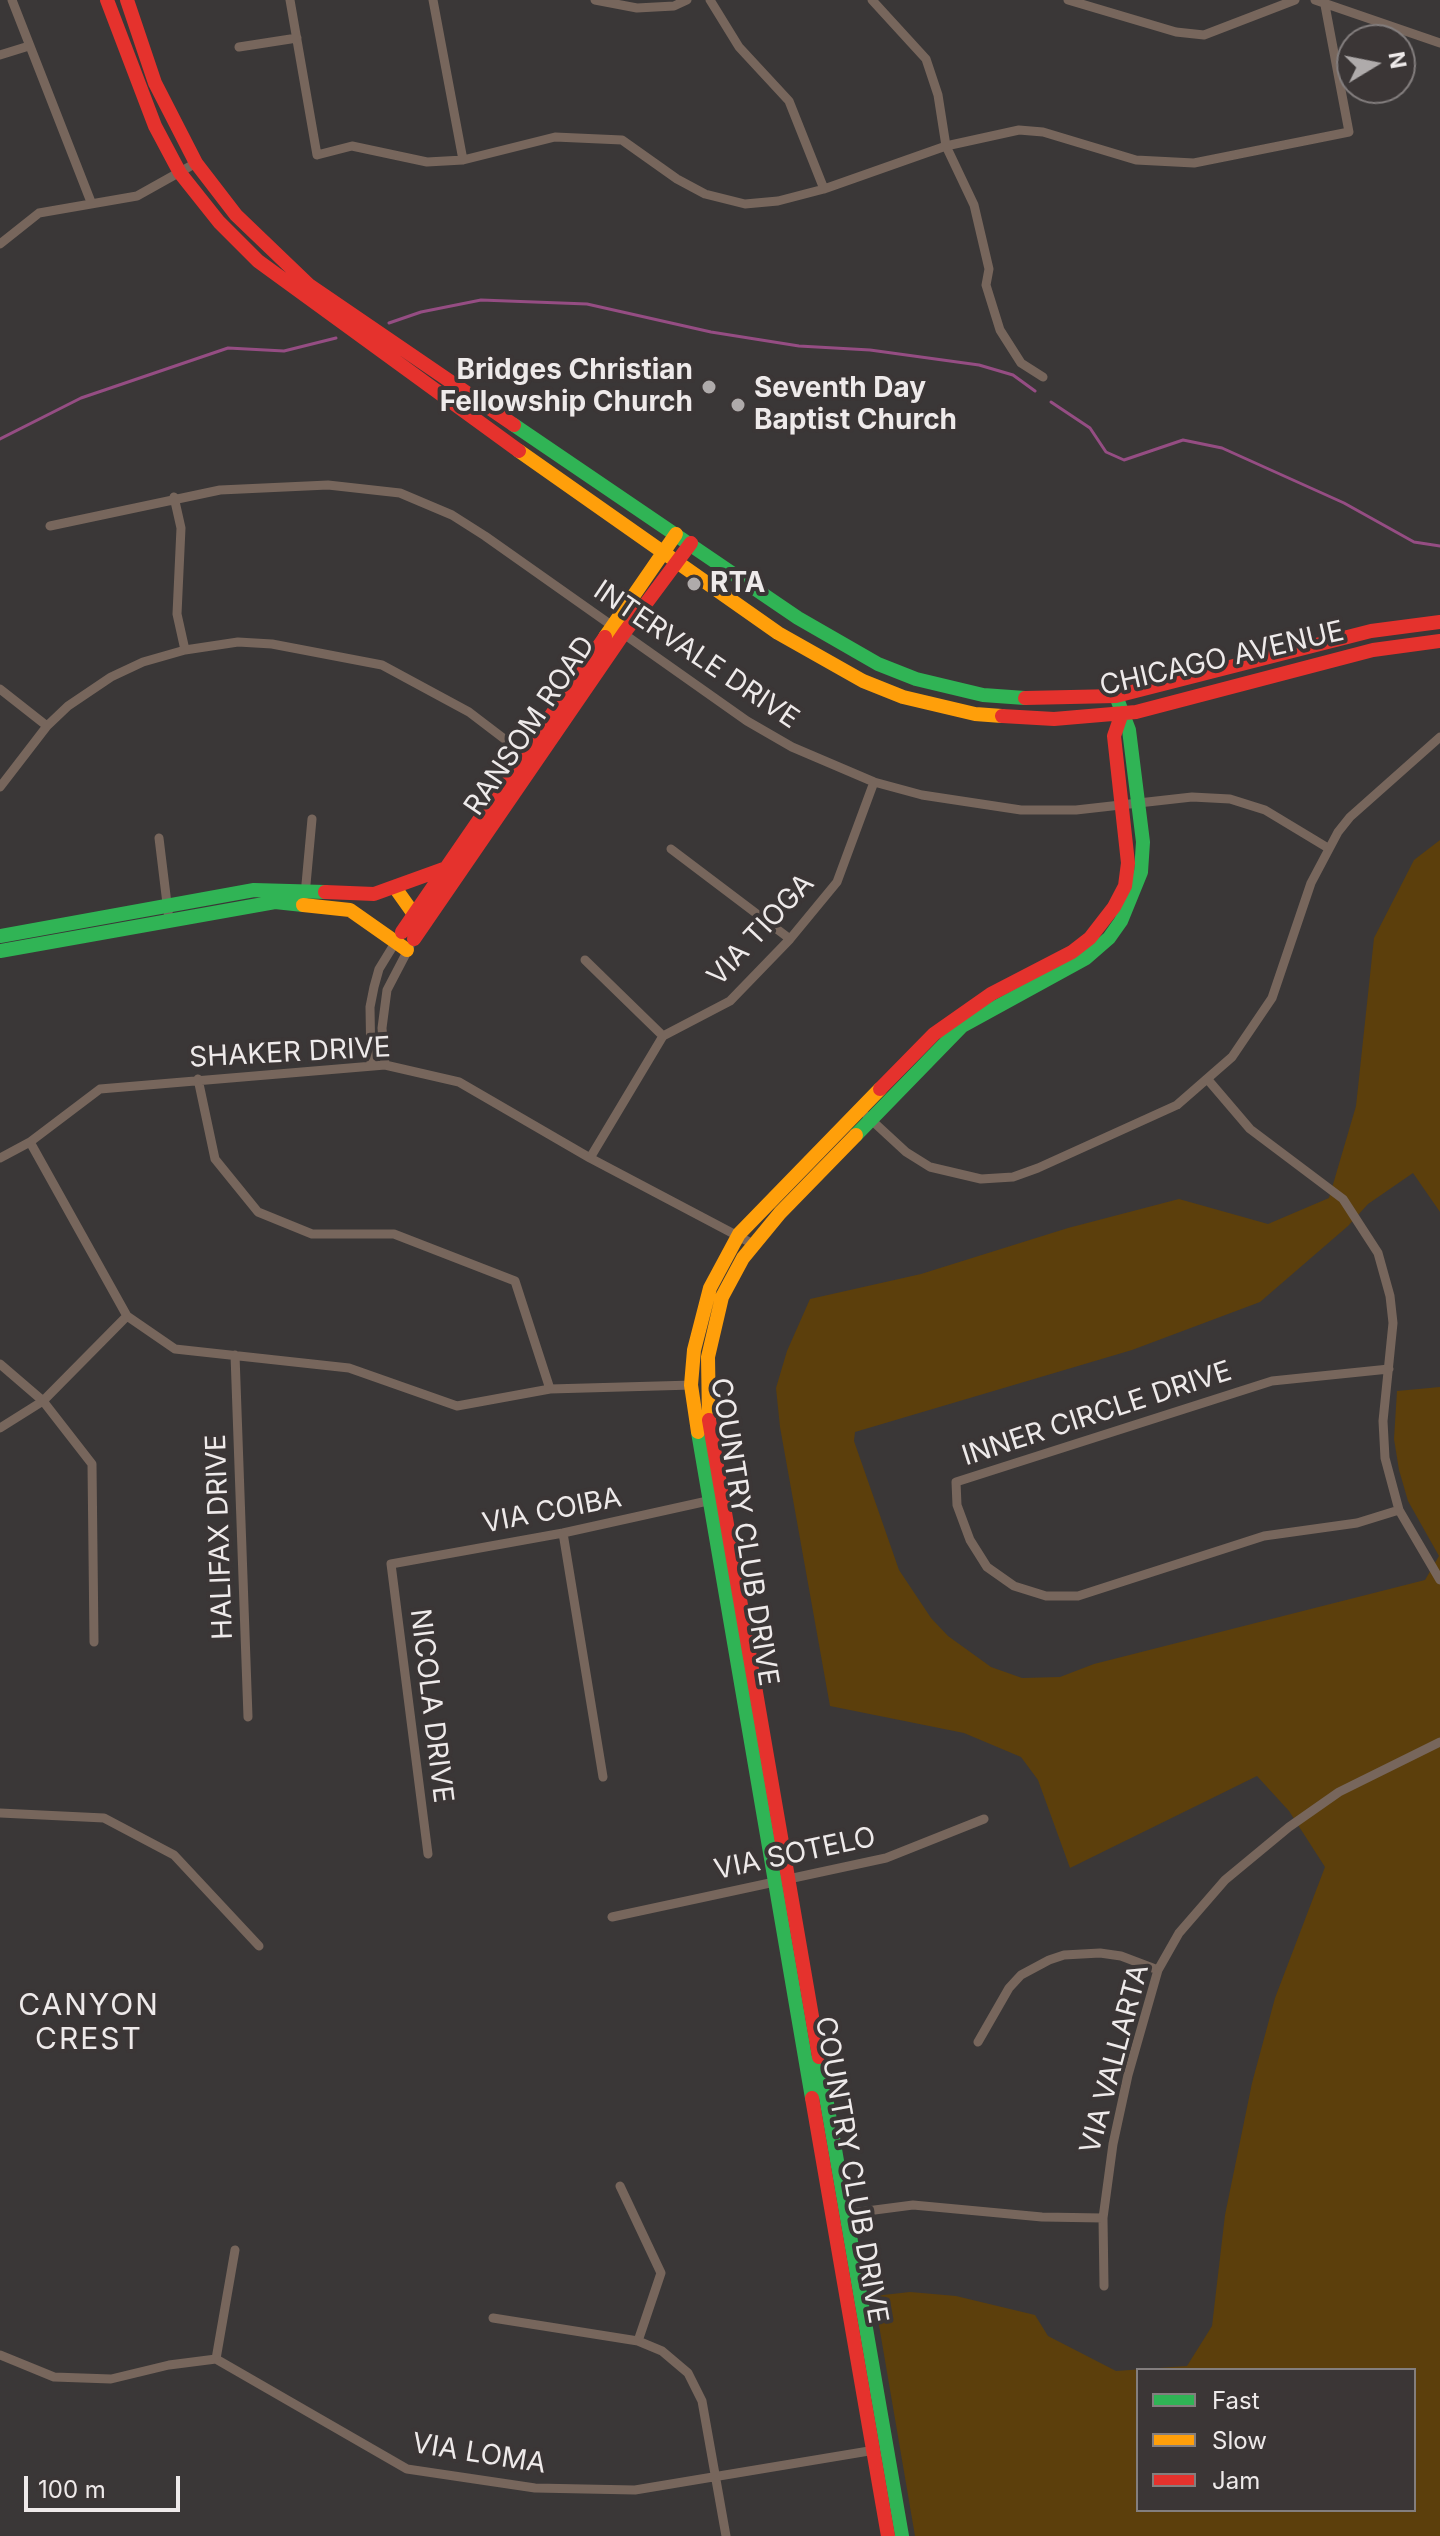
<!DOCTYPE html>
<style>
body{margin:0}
#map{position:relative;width:1440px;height:2536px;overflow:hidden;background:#3a3737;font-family:Inter,sans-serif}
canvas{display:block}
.legend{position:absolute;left:1136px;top:2368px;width:280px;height:144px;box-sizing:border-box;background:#3b3636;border:2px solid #837e7e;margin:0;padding:10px 14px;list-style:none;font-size:24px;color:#eeeaea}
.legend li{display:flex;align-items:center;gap:16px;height:40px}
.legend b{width:40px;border:2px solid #837e7e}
.north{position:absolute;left:1336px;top:24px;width:80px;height:80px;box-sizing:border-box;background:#3b3636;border:2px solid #837e7e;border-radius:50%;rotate:80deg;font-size:22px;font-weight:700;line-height:32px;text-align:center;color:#eeeaea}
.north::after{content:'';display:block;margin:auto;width:28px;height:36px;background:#afabab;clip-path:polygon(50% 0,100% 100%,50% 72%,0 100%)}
.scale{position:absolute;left:24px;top:2476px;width:156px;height:36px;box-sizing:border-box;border:4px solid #eeeaea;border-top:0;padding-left:10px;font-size:24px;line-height:28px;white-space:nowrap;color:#eeeaea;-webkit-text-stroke:6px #3b3636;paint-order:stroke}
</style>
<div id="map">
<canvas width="1440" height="2536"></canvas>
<ul class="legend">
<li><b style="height:10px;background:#30b455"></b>Fast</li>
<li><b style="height:10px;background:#ff9f0a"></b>Slow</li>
<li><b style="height:10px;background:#e5322d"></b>Jam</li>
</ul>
<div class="north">N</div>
<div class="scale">100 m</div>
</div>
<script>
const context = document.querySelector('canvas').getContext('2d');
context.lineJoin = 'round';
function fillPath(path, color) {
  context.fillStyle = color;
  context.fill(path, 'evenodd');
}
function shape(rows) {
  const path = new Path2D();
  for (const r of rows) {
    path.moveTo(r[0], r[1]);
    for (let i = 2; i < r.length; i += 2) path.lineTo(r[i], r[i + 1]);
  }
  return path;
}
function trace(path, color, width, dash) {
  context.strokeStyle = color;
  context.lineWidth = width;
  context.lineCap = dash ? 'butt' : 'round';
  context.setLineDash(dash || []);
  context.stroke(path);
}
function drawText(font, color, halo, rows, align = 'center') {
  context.font = font + ' Inter,sans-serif';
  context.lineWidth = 8;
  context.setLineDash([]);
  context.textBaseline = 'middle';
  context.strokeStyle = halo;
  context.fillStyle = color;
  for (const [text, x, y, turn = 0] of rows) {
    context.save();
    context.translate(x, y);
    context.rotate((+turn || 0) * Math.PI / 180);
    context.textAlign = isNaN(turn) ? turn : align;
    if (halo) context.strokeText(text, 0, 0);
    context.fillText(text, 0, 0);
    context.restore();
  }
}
const green = shape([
 [1440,840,1440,1212,1413,1173,1368,1204,1348,1226,1260,1302,1132,1350,855,1432,854,1441,899,1570,931,1618,948,1636,991,1667,1022,1678,1060,1677,1094,1664,1425,1580,1439,1556,1408,1501,1399,1470,1394,1439,1397,1391,1440,1387,1440,2536,915,2536,874,2296,910,2292,956,2296,1035,2315,1048,2336,1116,2371,1187,2366,1212,2326,1225,2215,1252,2083,1275,1998,1325,1867,1289,1811,1257,1776,1070,1868,1038,1780,1021,1757,964,1733,830,1706,780,1427,776,1388,787,1351,810,1299,921,1274,1068,1228,1179,1199,1268,1224,1329,1198,1356,1106,1374,938,1414,860],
 [1138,2370,1414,2370,1414,2510,1138,2510]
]);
const stream = shape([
 [389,323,421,312,481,300,587,304,711,332,799,346,870,350,979,365,1013,375,1035,391],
 [1051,402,1090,428,1106,452,1124,460,1183,440,1222,448,1344,503,1414,542,1440,546],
 [0,439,81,398,228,348,284,351,336,338]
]);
const street = shape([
 [12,0,91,202],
 [290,0,317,155,352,146,427,162,463,160,555,137,622,140,677,179,705,194,745,204,778,201,824,189,946,146,1019,130,1043,132,1136,160,1194,163,1349,132,1324,0],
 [433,0,463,160],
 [595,0,637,8,674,6,687,0],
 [710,0,739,47,789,101,824,189],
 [872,0,926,59,938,95,946,146,974,205,989,269,986,285,1000,330,1021,363,1043,377],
 [1068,0,1176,32,1204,35,1295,0],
 [1315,0,1440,43],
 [239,47,297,38],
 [0,55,29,46],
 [0,244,39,213,137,196,196,163],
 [174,497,181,528,177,614,185,650],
 [50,526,220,490,328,485,400,493,452,515,485,536,747,721,792,747,874,782,922,795,1021,810,1076,810,1192,797,1230,799,1265,810,1328,848],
 [0,689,47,726],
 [0,787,47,726,68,706,111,677,143,662,185,650,238,642,272,644,382,665,469,712,528,757],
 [159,838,169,920],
 [671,849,790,939],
 [305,895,312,819],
 [585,960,663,1036],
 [385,1065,382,1028,387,990,410,946],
 [371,1066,370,1007,374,987,379,969,398,938],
 [198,1079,215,1159,258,1212,312,1234,394,1234,515,1281,550,1389],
 [1209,1081,1250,1129,1343,1199,1378,1253,1390,1296,1393,1323,1383,1421,1385,1458,1399,1510,1440,1580],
 [867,1116,906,1152,930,1167,981,1179,1013,1177,1038,1168,1177,1105,1232,1057,1272,998,1311,883,1338,832,1350,817,1440,737],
 [30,1142,127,1316,175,1349,349,1368,457,1406,550,1389,693,1385],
 [0,1158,30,1142,100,1089,385,1065,459,1082,590,1158,753,1244],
 [590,1158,663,1036,730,1001,790,939,837,882,874,782],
 [235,1355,248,1717],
 [0,1364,43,1401,92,1464,94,1642],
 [1389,1369,1272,1381,956,1482,957,1505,970,1540,987,1567,1014,1586,1046,1596,1078,1596,1264,1536,1357,1523,1399,1510],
 [0,1428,43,1401,127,1316],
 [563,1533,603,1777],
 [0,1813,104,1818,174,1855,259,1946],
 [428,1854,391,1564,563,1533,712,1500],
 [612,1917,886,1858,984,1819],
 [978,2042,1009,1988,1021,1975,1049,1960,1064,1955,1100,1953,1121,1956,1158,1970],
 [620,2186,661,2273,638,2341],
 [844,2214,913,2205,1042,2217,1103,2218],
 [1104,2286,1103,2218,1113,2144,1128,2075,1158,1970,1179,1933,1225,1880,1289,1827,1339,1792,1440,1742],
 [493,2318,638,2341,662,2351,688,2373,702,2401,726,2536],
 [0,2355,54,2377,111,2379,169,2365,216,2359,407,2469,535,2488,635,2490,875,2450],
 [216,2359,235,2250]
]);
const fast = shape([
 [514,425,798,618,878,664,916,679,983,695,1025,698],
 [0,936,254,890,325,892],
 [0,951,275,902,303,905],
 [856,1135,962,1026,1086,958,1109,938,1121,921,1141,872,1143,842,1129,730,1116,696],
 [698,1432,812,2098],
 [819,2057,902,2536]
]);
const slow = shape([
 [519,451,778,633,863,681,903,697,975,714,1002,716],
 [605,637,676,534],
 [396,889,418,920],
 [303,905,350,910,407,950],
 [709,1420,708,1357,722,1297,743,1258,780,1213,856,1135],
 [698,1432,691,1385,694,1350,710,1288,739,1234,880,1089]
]);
const jam = shape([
 [107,0,155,126,180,173,219,222,258,261,519,451],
 [127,0,155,83,196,163,236,215,309,285,514,425],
 [1025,698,1116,696,1371,631,1440,622],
 [1002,716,1054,719,1136,712,1373,650,1440,641],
 [325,892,374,894,446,868],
 [402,932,605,637],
 [414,939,624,633,691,543],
 [880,1089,934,1034,991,994,1072,952,1090,938,1114,907,1125,886,1128,863,1114,736,1122,713],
 [709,1420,819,2057],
 [812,2098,888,2536]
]);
const markers = [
 [709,387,8,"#afabab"],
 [738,405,8,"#afabab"],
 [694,584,8,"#afabab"]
];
const poiNames = [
 ["Bridges Christian",693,371,"right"],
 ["Fellowship Church",693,403,"right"],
 ["Seventh Day",754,389],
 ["Baptist Church",754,421],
 ["RTA",710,584]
];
const streetNames = [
 ["INTERVALE DRIVE",696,655,34],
 ["CHICAGO AVENUE",1222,659,-13],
 ["RANSOM ROAD",530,726,-56],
 ["VIA TIOGA",761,930,-47],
 ["SHAKER DRIVE",290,1053,-3],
 ["INNER CIRCLE DRIVE",1097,1414,-18],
 ["VIA COIBA",552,1511,-11],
 ["COUNTRY CLUB DRIVE",744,1532,81],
 ["HALIFAX DRIVE",220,1537,-92],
 ["NICOLA DRIVE",431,1706,83],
 ["VIA SOTELO",795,1854,-12],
 ["VIA VALLARTA",1115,2059,-75],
 ["COUNTRY CLUB DRIVE",851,2170,80],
 ["VIA LOMA",479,2454,9]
];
const neighbourhoodNames = [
 ["CANYON",89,2006],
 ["CREST",89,2040]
];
fillPath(green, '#5c3f0c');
trace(stream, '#954d83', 3);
trace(street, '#77665c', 9);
trace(fast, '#30b455', 14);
trace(slow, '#ff9f0a', 14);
trace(jam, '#e5322d', 14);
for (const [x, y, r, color] of markers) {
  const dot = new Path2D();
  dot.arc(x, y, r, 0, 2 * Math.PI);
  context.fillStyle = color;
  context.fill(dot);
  trace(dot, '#3b3636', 3);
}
drawText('bold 28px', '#eeeaea', '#3b3636', poiNames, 'left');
drawText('28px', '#eeeaea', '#3b3636', streetNames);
context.letterSpacing = '2px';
drawText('30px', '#eeeaea', '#3b3636', neighbourhoodNames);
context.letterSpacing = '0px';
</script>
